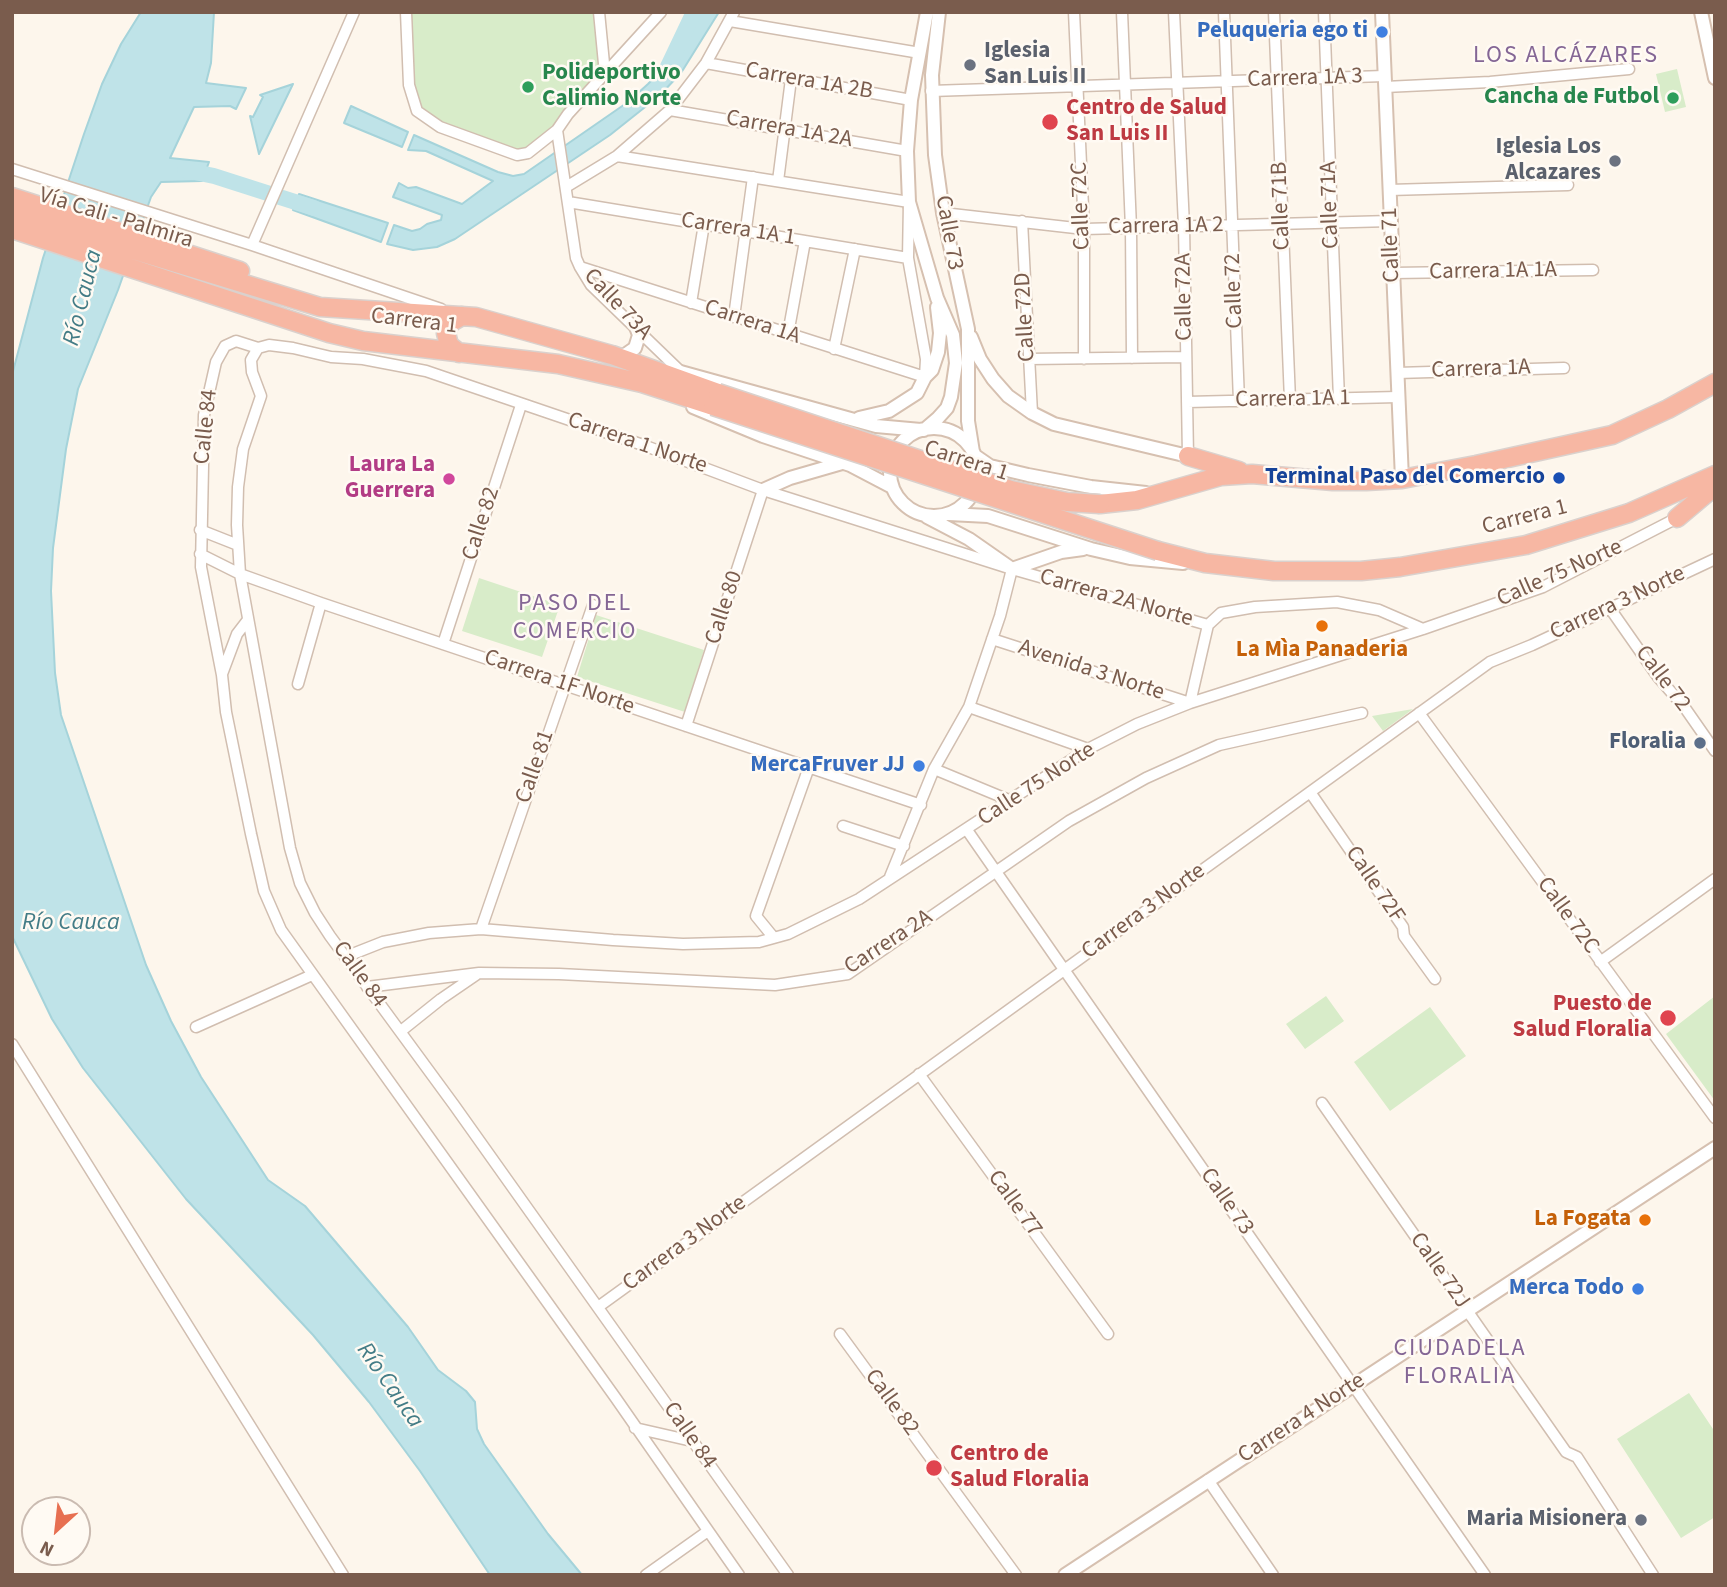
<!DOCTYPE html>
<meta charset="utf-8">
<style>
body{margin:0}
#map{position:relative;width:1727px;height:1587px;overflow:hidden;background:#fdf6ec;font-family:"Source Sans 3",sans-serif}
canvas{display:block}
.frame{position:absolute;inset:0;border:14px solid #7a5c4d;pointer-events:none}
.north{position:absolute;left:21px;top:1496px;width:70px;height:70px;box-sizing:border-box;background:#fffaf3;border:2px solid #cabbb1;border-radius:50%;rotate:207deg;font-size:19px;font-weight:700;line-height:28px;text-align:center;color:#7a5c4d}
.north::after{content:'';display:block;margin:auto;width:24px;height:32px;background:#e76f51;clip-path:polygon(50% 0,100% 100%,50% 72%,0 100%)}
</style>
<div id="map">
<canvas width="1727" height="1587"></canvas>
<div class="frame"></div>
<div class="north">N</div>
</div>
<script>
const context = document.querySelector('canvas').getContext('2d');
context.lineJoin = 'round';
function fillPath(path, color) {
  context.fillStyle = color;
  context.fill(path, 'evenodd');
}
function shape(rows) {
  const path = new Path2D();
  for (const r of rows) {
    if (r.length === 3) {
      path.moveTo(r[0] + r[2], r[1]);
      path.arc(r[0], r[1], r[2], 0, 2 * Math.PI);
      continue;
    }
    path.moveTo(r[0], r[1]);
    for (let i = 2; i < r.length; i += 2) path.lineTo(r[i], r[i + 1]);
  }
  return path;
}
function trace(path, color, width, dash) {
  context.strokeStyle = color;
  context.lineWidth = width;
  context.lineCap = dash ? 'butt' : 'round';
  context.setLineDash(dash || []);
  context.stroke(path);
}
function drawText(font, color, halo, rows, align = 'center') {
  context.font = font + ' "Source Sans 3",sans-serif';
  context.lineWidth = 5;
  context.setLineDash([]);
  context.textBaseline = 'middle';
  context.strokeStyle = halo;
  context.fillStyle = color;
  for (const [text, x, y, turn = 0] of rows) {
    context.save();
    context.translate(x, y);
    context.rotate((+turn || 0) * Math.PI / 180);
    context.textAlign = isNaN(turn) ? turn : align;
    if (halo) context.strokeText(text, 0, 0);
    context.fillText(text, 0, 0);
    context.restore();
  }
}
const green = shape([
 [406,12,599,12,605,74,528,153,454,133,417,111,412,97],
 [1677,69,1686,107,1665,112,1656,74],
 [479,578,560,605,542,657,462,631],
 [596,615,704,650,685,712,577,677],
 [1413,709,1383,731,1372,716],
 [1326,996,1344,1021,1305,1049,1286,1024],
 [1715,996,1715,1101,1666,1034],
 [1430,1007,1466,1056,1390,1111,1354,1062],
 [1689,1393,1715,1432,1715,1517,1681,1538,1617,1439]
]);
const water = shape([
 [141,12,214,12,211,63,206,83,246,88,236,109,230,106,194,107,170,158,209,162,202,181,161,182,151,197,118,290,78,389,66,449,53,548,51,591,55,673,61,715,146,965,171,1021,201,1077,268,1180,305,1206,408,1327,438,1370,466,1391,475,1402,477,1429,484,1444,548,1534,582,1575,490,1575,420,1471,369,1402,313,1335,186,1199,83,1068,52,1019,12,936,12,375,43,258,84,134,102,84,121,44,141,12],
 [700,12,719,12,681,73,659,96,610,135,455,239,437,247,413,250,387,244,394,225,412,231,420,229,427,224,441,220,442,215,393,197,399,183,408,188,416,187,462,204,493,181,426,151,408,150,414,135,498,172,513,176,524,174,628,102,648,84,668,63,700,12],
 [293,84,259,154,250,116,253,117,263,97,260,95,293,84],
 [351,106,408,132,402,147,344,123,351,106],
 [299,194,388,223,381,242,293,210,299,194]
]);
const river = shape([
 [665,73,694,12],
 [185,170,214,176,314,208]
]);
const street = shape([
 [406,12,409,85,417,111,440,127,517,155,528,153,557,130,568,114,661,12],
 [599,12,605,74],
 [1074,12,1084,229,1084,359],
 [1122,12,1131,228,1132,358],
 [1174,12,1184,226,1188,456],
 [1224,12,1239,401],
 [1274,12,1290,400],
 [1324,12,1339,399],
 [730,21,920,53],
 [706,63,911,100],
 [1385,87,1490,82,1629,69],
 [931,91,1384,76],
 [670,110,907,151],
 [557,130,576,258,580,267,591,285,681,372],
 [12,169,252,245,441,309],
 [778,181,791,79],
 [566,187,617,156,670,110,706,63,734,12],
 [1389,190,1568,185],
 [568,202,908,258],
 [943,213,1084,229,1391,221],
 [1022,221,1032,413],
 [252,245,354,12],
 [580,267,925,377,926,359,908,258,909,202,617,156],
 [1393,273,1593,270],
 [691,303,704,224],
 [734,317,753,177],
 [788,334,805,241],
 [258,348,251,360,252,372,261,396,243,449,238,487,237,525,240,574,290,848,300,883,315,913,330,936,454,1105,788,1575],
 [834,349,855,249],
 [1028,359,1186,357],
 [1397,373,1564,368],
 [1187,402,1398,397],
 [200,530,238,545],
 [200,554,240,574,321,603,921,805],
 [1609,607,1658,677,1685,708,1715,751],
 [1208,625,1221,613,1255,607,1337,602,1379,610,1423,629],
 [992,639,1190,703,1208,625],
 [443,644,521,405],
 [222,674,237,634,247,621],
 [298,684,321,603],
 [969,707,1088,749],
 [1419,713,1715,1118],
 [686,726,763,490],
 [934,769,1009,800],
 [1310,792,1403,927,1404,936,1435,979],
 [843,826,904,846],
 [967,830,1485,1575],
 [890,877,934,769,969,707,1000,616,1012,569],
 [481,929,593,605],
 [774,938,756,916,809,767],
 [345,957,383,942,429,933,481,929,613,940,683,944,759,942,788,934,859,899,1088,749,1137,724,1190,703,1423,629,1543,587,1679,517],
 [1600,962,1715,879],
 [367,987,479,973,559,974,775,985,848,974,1069,821,1146,778,1219,745,1362,713],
 [196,1027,312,975],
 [401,1031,441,999,476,975],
 [12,1044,343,1575],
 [919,1074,1108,1334],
 [1322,1103,1566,1452,1577,1457,1653,1575],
 [598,1307,1490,662,1532,645,1715,559],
 [840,1334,1016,1575],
 [635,1428,692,1441],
 [1208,1480,1273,1575],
 [646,1575,708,1531],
 [739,1575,615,1397,281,930,264,891,251,834,226,712,222,675,201,567,204,415,216,362,225,346,236,341,258,348,269,345,293,348,331,357,363,359,426,371,643,445,763,490,1012,569,1208,625]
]);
const secondary = shape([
 [939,12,932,75,935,155,943,213,968,329,968,421,973,452],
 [1382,12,1402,479],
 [1701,12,1715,78],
 [971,337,980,359,993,379,1008,396,1032,413,1054,424,1188,456],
 [616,356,625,355,635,348,639,335,636,327],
 [677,371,876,426,921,430],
 [693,407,763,436,850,465,892,487],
 [859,418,889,411,917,393,925,377,932,370,938,352,940,333,937,307],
 [934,472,44],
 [924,430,938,418,947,408,951,397,956,363,953,335,937,298,909,202,907,151,911,100,927,12],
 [974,455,990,466,1028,475,1091,487,1146,493],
 [763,490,790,478,842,463],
 [949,514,988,516,1091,549,1130,558,1183,563],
 [927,517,969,539,1012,569,1061,552,1083,549],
 [1065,1575,1715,1148]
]);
const highway = shape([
 [12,197,240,271],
 [12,213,320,307,476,317,612,355,718,393],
 [12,229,329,333,363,341,558,364,642,383,713,406],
 [459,353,449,345,446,333,450,323,462,316],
 [1188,456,1239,471],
 [1100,504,1137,500,1221,476,1252,474,1333,481,1366,481,1402,479,1476,465,1612,435,1668,409,1715,383],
 [1677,518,1715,486],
 [1158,551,1205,563,1274,571,1361,571,1400,567,1526,545,1629,513,1715,475]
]);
const highwayBridge = shape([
 [718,393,1011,490,1067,502,1100,504],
 [713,406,1158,551]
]);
const markers = [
 [1382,32,7,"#3f7fe0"],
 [970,65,7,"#6b7280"],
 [528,87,7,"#2e9e5b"],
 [1673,98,7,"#2e9e5b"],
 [1050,122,9,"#e0444e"],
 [1615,161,7,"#6b7280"],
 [1559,478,7,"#1a4fb4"],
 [449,479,7,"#d1479c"],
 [1322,626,7,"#e8710a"],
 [1700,743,7,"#5c6f8a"],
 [919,766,7,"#3f7fe0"],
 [1668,1018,9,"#e0444e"],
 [1645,1220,7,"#e8710a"],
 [1638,1289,7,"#3f7fe0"],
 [934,1468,9,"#e0444e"],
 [1641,1520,7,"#6b7280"]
];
const shopNames = [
 ["Peluqueria ego ti",1368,32],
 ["MercaFruver JJ",905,766],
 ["Merca Todo",1624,1289]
];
const worshipNames = [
 ["Iglesia",984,52,"left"],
 ["San Luis II",984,78,"left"],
 ["Iglesia Los",1601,148],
 ["Alcazares",1601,174],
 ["Maria Misionera",1627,1520]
];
const leisureNames = [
 ["Polideportivo",542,74],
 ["Calimio Norte",542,100],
 ["Cancha de Futbol",1659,98,"right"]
];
const streetNames = [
 ["Carrera 1A 3",1305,79,-2],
 ["Carrera 1A 2B",809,82,10],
 ["Carrera 1A 2A",789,130,10],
 ["Calle 71A",1331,205,-92],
 ["Calle 72C",1082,206,-92],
 ["Calle 71B",1282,206,-92],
 ["Vía Cali - Palmira",116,219,17],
 ["Carrera 1A 2",1166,227,-1],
 ["Carrera 1A 1",738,230,9],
 ["Calle 73",948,233,80],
 ["Calle 71",1392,245,-92],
 ["Carrera 1A 1A",1493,272,-1],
 ["Calle 72",1235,291,-92],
 ["Calle 72A",1185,297,-91],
 ["Calle 73A",617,305,47],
 ["Calle 72D",1026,317,-93],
 ["Carrera 1",414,322,7],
 ["Carrera 1A",752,323,18],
 ["Carrera 1A",1481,370,-2],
 ["Carrera 1A 1",1293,400,-1],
 ["Calle 84",207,427,-84],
 ["Carrera 1 Norte",637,444,19],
 ["Carrera 1",966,462,18],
 ["Carrera 1",1525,518,-14],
 ["Calle 82",482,524,-72],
 ["Calle 75 Norte",1560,574,-24],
 ["Carrera 2A Norte",1116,599,16],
 ["Carrera 3 Norte",1618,604,-25],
 ["Calle 80",725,608,-72],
 ["Avenida 3 Norte",1091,671,18],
 ["Calle 72",1662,679,53],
 ["Carrera 1F Norte",559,683,19],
 ["Calle 81",536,767,-71],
 ["Calle 75 Norte",1037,785,-33],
 ["Calle 72F",1374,885,56],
 ["Carrera 3 Norte",1144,912,-36],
 ["Calle 72C",1567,916,54],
 ["Carrera 2A",889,943,-33],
 ["Calle 84",359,975,54],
 ["Calle 73",1226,1202,55],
 ["Calle 77",1014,1204,54],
 ["Carrera 3 Norte",685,1244,-36],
 ["Calle 72J",1439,1271,55],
 ["Calle 82",891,1403,54],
 ["Carrera 4 Norte",1302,1419,-33],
 ["Calle 84",689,1436,55]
];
const healthNames = [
 ["Centro de Salud",1066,109],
 ["San Luis II",1066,135],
 ["Puesto de",1652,1005,"right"],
 ["Salud Floralia",1652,1031,"right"],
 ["Centro de",950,1455],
 ["Salud Floralia",950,1481]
];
const hotelNames = [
 ["Laura La",435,466],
 ["Guerrera",435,492]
];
const transitNames = [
 ["Terminal Paso del Comercio",1545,478]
];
const foodNames = [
 ["La Mìa Panaderia",1322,651],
 ["La Fogata",1631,1220,"right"]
];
const serviceNames = [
 ["Floralia",1686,743]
];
const neighbourhoodNames = [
 ["LOS ALCÁZARES",1566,57],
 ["PASO DEL",575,605],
 ["COMERCIO",575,633],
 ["CIUDADELA",1460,1350],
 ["FLORALIA",1460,1378]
];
const waterNames = [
 ["Río Cauca",84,298,-76],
 ["Río Cauca",71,924],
 ["Río Cauca",389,1386,55]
];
fillPath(green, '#d8ecc9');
fillPath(water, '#bfe3e8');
trace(water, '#a5d3da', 2);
trace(river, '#bfe3e8', 16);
trace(street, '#d1beb0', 13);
trace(secondary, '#d6c0b0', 16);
trace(highway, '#dad1cd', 21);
trace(street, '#fff', 10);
trace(secondary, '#fff', 12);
trace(highway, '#f7b7a3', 18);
trace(highwayBridge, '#dad1cd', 21, []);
trace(highwayBridge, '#f7b7a3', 18);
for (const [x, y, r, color] of markers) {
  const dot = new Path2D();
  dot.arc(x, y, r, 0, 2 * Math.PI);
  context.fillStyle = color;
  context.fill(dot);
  trace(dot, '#fffaf3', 2.5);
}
drawText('bold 23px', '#366cbe', '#fffaf3', shopNames, 'right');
drawText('bold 23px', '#5b616d', '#fffaf3', worshipNames, 'right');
drawText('bold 23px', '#27864d', '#fffaf3', leisureNames, 'left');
drawText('23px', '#7a5c4d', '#fffaf3', streetNames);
drawText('bold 23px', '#be3a42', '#fffaf3', healthNames, 'left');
drawText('bold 23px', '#b23c85', '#fffaf3', hotelNames, 'right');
drawText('bold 23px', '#164399', '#fffaf3', transitNames, 'right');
drawText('bold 23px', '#c56008', '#fffaf3', foodNames);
drawText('bold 23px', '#4e5e75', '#fffaf3', serviceNames, 'right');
context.letterSpacing = '2px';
drawText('24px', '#846695', '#fffaf3', neighbourhoodNames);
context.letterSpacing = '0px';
drawText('italic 24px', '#437c86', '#fffaf3', waterNames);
</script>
